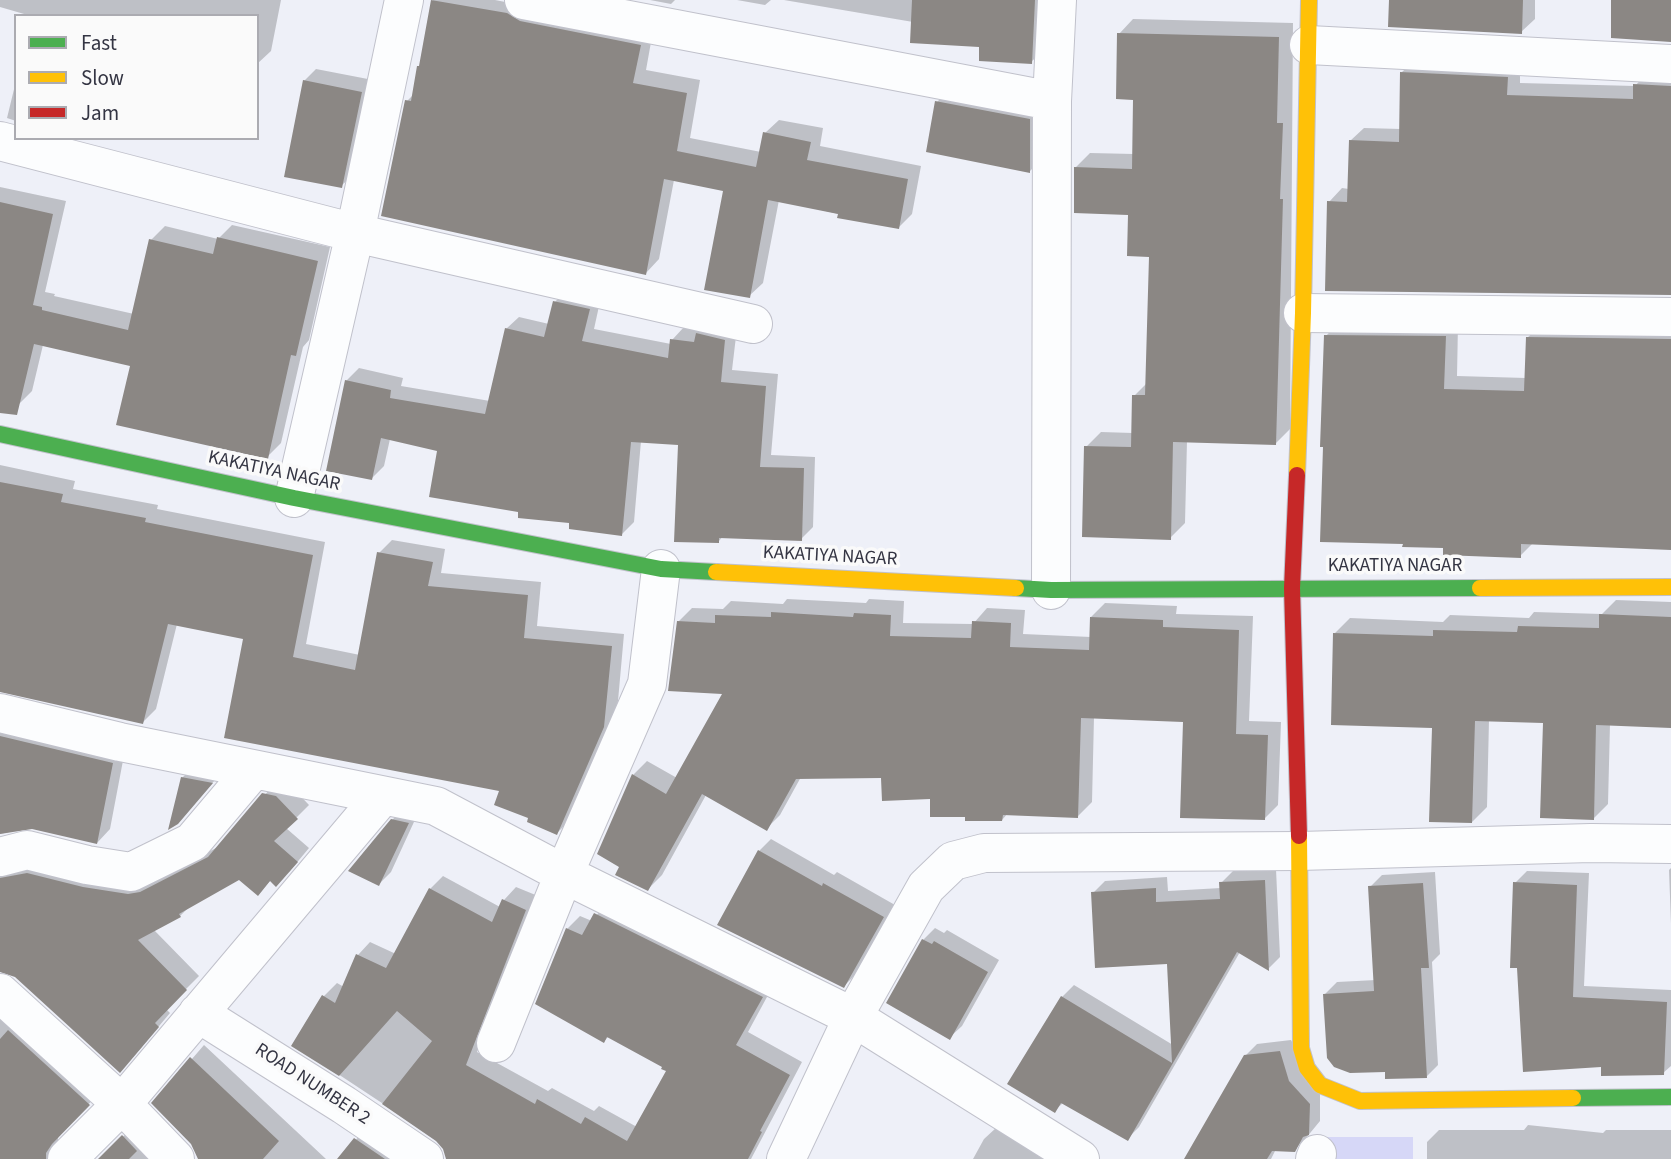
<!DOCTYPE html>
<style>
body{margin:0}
#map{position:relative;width:1671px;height:1159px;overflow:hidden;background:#eef0f8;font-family:"Source Sans 3",sans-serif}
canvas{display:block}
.legend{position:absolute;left:14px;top:14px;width:245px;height:126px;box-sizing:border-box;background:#fafafa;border:2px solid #ababb1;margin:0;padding:9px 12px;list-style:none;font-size:21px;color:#343543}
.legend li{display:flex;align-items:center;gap:14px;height:35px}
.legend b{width:35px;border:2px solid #ababb1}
</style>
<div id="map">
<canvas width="1671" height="1159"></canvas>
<ul class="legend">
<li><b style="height:9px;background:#4caf50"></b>Fast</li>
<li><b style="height:9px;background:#ffc107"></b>Slow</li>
<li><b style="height:9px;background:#c62828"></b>Jam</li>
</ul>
</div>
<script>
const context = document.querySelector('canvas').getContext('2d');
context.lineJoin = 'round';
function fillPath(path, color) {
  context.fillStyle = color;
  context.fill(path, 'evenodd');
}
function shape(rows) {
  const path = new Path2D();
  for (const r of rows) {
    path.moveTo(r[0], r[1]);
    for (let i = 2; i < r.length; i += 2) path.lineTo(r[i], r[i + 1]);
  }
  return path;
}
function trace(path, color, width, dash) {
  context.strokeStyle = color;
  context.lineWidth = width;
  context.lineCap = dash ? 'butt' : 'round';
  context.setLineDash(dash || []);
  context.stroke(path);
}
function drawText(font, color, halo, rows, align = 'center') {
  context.font = font + ' "Source Sans 3",sans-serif';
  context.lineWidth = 7;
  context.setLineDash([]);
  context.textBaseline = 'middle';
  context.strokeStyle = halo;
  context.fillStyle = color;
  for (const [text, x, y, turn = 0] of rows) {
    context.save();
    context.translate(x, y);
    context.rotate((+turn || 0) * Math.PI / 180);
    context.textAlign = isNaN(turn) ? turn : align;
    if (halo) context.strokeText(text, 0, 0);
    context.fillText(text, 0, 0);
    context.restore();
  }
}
const green = shape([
 [1326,1137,1413,1137,1413,1159,1327,1159]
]);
const shadow = shape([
 [0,0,281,0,271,51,257,64,257,16,31,16,0,7],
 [433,0,495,0,653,31,646,70,700,80,690,138,761,152,765,133,779,120,823,128,820,146,921,166,912,214,898,228,779,200,763,283,749,296,725,189,674,180,659,259,646,273,407,101,414,94,422,64],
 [650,0,675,0,671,4],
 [737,0,771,0,765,5],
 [784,0,1047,0,1045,49,1031,62,913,22],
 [1391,0,1535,0,1535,19,1521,32],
 [1133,19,1293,23,1290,429,1275,444,1187,441,1185,523,1170,538,1086,447,1101,432,1133,433,1134,396,1147,383,1151,255,1130,213,1075,168,1090,153,1134,154,1135,98,1119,34],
 [1416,59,1520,64,1520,83,1635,86,1649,71,1671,72,1671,293,1329,202,1342,188,1349,189,1350,141,1364,128,1401,129,1402,72],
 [316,69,373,80,354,174,341,186,304,81],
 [16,81,16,121,7,118],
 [949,90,1041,108,1041,160,1029,172,937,102],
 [0,187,66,201,45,292,55,294,54,296,134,314,151,240,165,226,218,239,232,225,330,247,309,340,303,347,281,443,267,457,132,365,43,345,32,391,18,405,0,401],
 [567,289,601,297,594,329,671,344,672,340,684,327,737,328,732,370,778,374,771,455,815,457,813,527,801,539,723,536,719,541,680,444,641,441,634,522,622,534,520,511,439,450,390,439,384,466,372,478,346,381,359,368,403,378,401,386,490,401,506,329,519,317,549,324,555,302],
 [1339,322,1458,324,1457,376,1526,378,1527,338,1541,325,1671,326,1671,549,1533,543,1520,556,1445,546,1326,336],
 [0,465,75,481,73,489,158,505,157,509,325,542,306,644,360,655,379,553,392,540,445,549,441,573,541,582,537,626,624,634,617,712,570,820,557,833,530,817,501,789,245,637,177,624,156,709,143,722,0,690],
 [787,599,866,603,869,599,904,601,903,623,973,624,987,608,1025,610,1023,634,1091,637,1091,617,1105,603,1177,606,1176,614,1253,616,1249,721,1281,722,1278,805,1264,819,1185,720,1094,717,1092,802,1078,816,1008,813,1002,820,967,815,883,776,801,777,780,815,766,829,706,795,662,875,648,889,622,866,633,775,647,761,677,778,725,692,678,622,692,608,723,609,731,601,783,604],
 [1616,600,1671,602,1671,725,1610,724,1608,804,1593,819,1545,721,1489,720,1487,807,1472,822,1434,727,1335,633,1350,618,1443,622,1450,615,1529,618,1534,612,1602,614],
 [0,717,125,750,110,829,97,843,32,827,0,834],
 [194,766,223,771,177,823,182,778],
 [277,781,289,784,309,805,286,828,309,848,289,872,271,880,258,894,239,878,189,907,180,916,154,930,199,976,166,1009,170,1013,133,1057,15,975,0,970,0,871,13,866,155,879,220,846],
 [405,808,419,811,391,872,379,884,392,820],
 [771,839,834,875,837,872,895,905,856,974,844,986,759,851],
 [1671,868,1671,924,1669,870],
 [1276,869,1280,957,1269,968,1240,952,1139,1127,1127,1139,1063,1103,1054,1111,1062,997,1074,985,1173,1045,1169,963,1093,893,1105,881,1167,877,1168,891,1221,888,1221,883,1233,871],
 [1527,871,1589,873,1584,986,1671,990,1671,1066,1663,1073,1603,1066,1515,883],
 [1435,872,1440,954,1432,962,1438,1065,1426,1077,1386,1070,1325,994,1337,982,1376,980,1370,887,1382,875],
 [443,876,500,907,504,900,516,887,538,896,477,1052,548,1091,552,1088,594,1111,599,1106,637,1127,668,1071,665,1066,609,1036,604,1041,567,929,580,916,592,921,608,901,774,984,748,1032,802,1062,751,1159,447,1159,446,1149,438,1140,294,1045,324,996,337,983,344,987,358,955,370,942,396,954,430,889],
 [935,928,944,933,947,930,999,960,962,1026,950,1037,923,940],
 [0,998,102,1091,64,1128,58,1138,58,1152,63,1159,0,1159],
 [1291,1040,1320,1092,1320,1121,1306,1138,1294,1150,1276,1149,1271,1159,1186,1159,1245,1056,1257,1044],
 [204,1045,326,1159,198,1159,198,1153,192,1143,154,1103],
 [136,1124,170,1159,100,1159],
 [1528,1125,1603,1133,1606,1130,1671,1130,1671,1159,1427,1159,1427,1142,1439,1130,1524,1130],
 [368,1126,416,1159,339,1159],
 [997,1127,1056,1159,973,1159,984,1139]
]);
const building = shape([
 [431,0,507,13,520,21,641,45,633,83,687,93,677,151,756,167,763,132,811,142,807,160,908,179,899,229,837,218,838,214,768,200,750,298,704,290,723,191,664,179,646,275,381,216,405,100,411,101,417,66,419,66],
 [912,0,1035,0,1032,64,979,61,979,47,910,43],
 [1389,0,1523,0,1522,34,1388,27],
 [1611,0,1671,0,1671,42,1611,38],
 [1117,33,1279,37,1277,123,1283,123,1280,199,1283,199,1276,445,1173,442,1171,540,1082,537,1084,446,1131,447,1132,395,1145,395,1149,257,1127,256,1128,215,1074,213,1074,167,1132,169,1133,100,1116,99],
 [1400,72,1508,77,1507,95,1633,99,1633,84,1671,86,1671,295,1325,291,1327,201,1347,202,1349,140,1399,142],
 [303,80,362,92,342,188,284,177],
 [935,101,1030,119,1030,173,926,152],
 [0,202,53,214,33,305,42,307,42,310,128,330,149,239,213,254,217,237,318,261,296,356,291,355,268,459,116,425,130,366,34,344,17,415,0,413],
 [553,301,590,309,582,341,668,358,670,339,694,342,696,333,725,340,721,382,766,386,760,467,804,468,802,541,719,538,719,543,674,542,678,445,631,442,622,536,569,529,569,523,518,518,518,512,429,497,437,451,381,438,372,480,326,471,345,380,391,390,390,398,485,414,505,328,544,337],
 [1324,335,1446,336,1444,389,1524,391,1526,337,1671,339,1671,550,1521,544,1521,558,1443,555,1443,548,1402,547,1403,544,1320,542,1323,447,1320,447],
 [0,482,63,494,61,502,146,518,145,522,313,555,293,657,355,670,377,552,433,562,428,586,528,595,524,638,612,646,604,727,557,835,527,822,528,818,494,805,499,791,224,738,243,639,168,624,143,724,0,692],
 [771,612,853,617,854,613,891,615,890,636,971,638,972,621,1011,623,1010,647,1089,650,1090,617,1163,620,1163,627,1239,630,1236,734,1268,735,1265,820,1180,818,1183,722,1081,718,1078,818,1003,815,1002,821,965,821,965,817,930,817,930,799,882,801,881,778,796,779,767,831,702,794,648,891,615,875,619,867,597,854,632,774,666,794,722,694,668,691,677,621,715,623,715,615,771,617],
 [1599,614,1671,617,1671,728,1596,725,1594,820,1540,818,1543,723,1475,721,1472,823,1429,822,1432,728,1331,725,1333,633,1433,636,1433,630,1517,632,1518,626,1599,628],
 [0,736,113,763,97,844,32,829,0,834],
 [181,777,213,783,178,824,168,830],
 [262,793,276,796,298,819,274,841,298,862,276,887,270,881,258,896,239,880,179,914,181,917,138,940,187,990,155,1023,159,1027,120,1073,15,977,0,972,0,878,27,873,83,887,128,894,140,892,208,857],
 [391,819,409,823,379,886,348,871],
 [758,850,822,886,823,883,884,917,844,988,717,925],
 [1265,880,1269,971,1237,952,1128,1141,1061,1103,1055,1113,1007,1084,1061,996,1172,1063,1167,964,1095,968,1091,892,1156,888,1156,902,1220,899,1219,882],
 [1513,882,1577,885,1573,997,1667,1002,1664,1075,1601,1076,1601,1067,1523,1072,1517,968,1510,968],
 [1423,883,1429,968,1421,968,1427,1078,1385,1079,1385,1072,1350,1073,1334,1067,1327,1058,1323,994,1374,991,1368,886],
 [429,888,492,922,502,899,526,910,466,1065,535,1104,537,1099,581,1124,585,1117,627,1141,666,1071,661,1069,662,1067,607,1037,604,1043,535,1004,566,928,582,935,594,913,763,997,736,1045,790,1075,760,1131,762,1132,748,1159,446,1159,443,1149,436,1141,382,1104,432,1041,397,1011,339,1076,291,1046,322,995,335,1003,356,954,386,968],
 [922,939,932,944,934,941,988,972,950,1040,886,1003],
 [8,1030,90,1105,52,1144,46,1153,46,1159,0,1159,0,1039],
 [1280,1051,1289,1081,1310,1104,1309,1135,1303,1137,1295,1152,1272,1151,1267,1159,1184,1159,1244,1055],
 [190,1057,279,1141,263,1159,198,1159,191,1144,151,1103],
 [122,1135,137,1151,129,1159,98,1159],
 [354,1138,385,1159,337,1159]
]);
const street = shape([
 [524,0,1052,101],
 [1309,45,1671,64],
 [0,141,355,233,753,324],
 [1303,313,1671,317],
 [294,498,355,233,404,0],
 [1051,590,1052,101,1057,0],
 [0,713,120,742,436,806,564,874,853,1017,1080,1159],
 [0,857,27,850,87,865,131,872,192,842,253,770],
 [0,993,122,1104,175,1159],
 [198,1013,344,1105,424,1159],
 [496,1043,564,874,647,684,661,569],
 [67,1159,122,1104,382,796],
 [786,1159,853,1017,926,887,953,861,984,853,1299,851,1591,843,1671,844],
 [1315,1159,1317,1154]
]);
const fast = shape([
 [0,434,294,498,661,569,716,572],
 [1016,588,1051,590,1480,588],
 [1573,1098,1671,1097]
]);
const slow = shape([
 [1297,475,1303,313,1309,0],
 [716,572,1016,588],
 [1480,588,1671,587],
 [1299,836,1301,1048,1307,1068,1320,1085,1360,1101,1573,1098]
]);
const jam = shape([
 [1297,475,1292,588,1299,836]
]);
const streetNames = [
 ["KAKATIYA NAGAR",274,472,12],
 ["KAKATIYA NAGAR",830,557,3],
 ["KAKATIYA NAGAR",1395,567],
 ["ROAD NUMBER 2",312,1085,33]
];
fillPath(green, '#d6d7f7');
fillPath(shadow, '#0003');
fillPath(building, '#8b8784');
trace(street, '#c0c1cb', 40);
trace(fast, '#c0c1cb', 18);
trace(slow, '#c0c1cb', 18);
trace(jam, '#c0c1cb', 18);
trace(street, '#fcfdfe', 38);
trace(fast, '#4caf50', 16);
trace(slow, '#ffc107', 16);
trace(jam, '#c62828', 16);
drawText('19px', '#343543', '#fafafa', streetNames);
</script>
